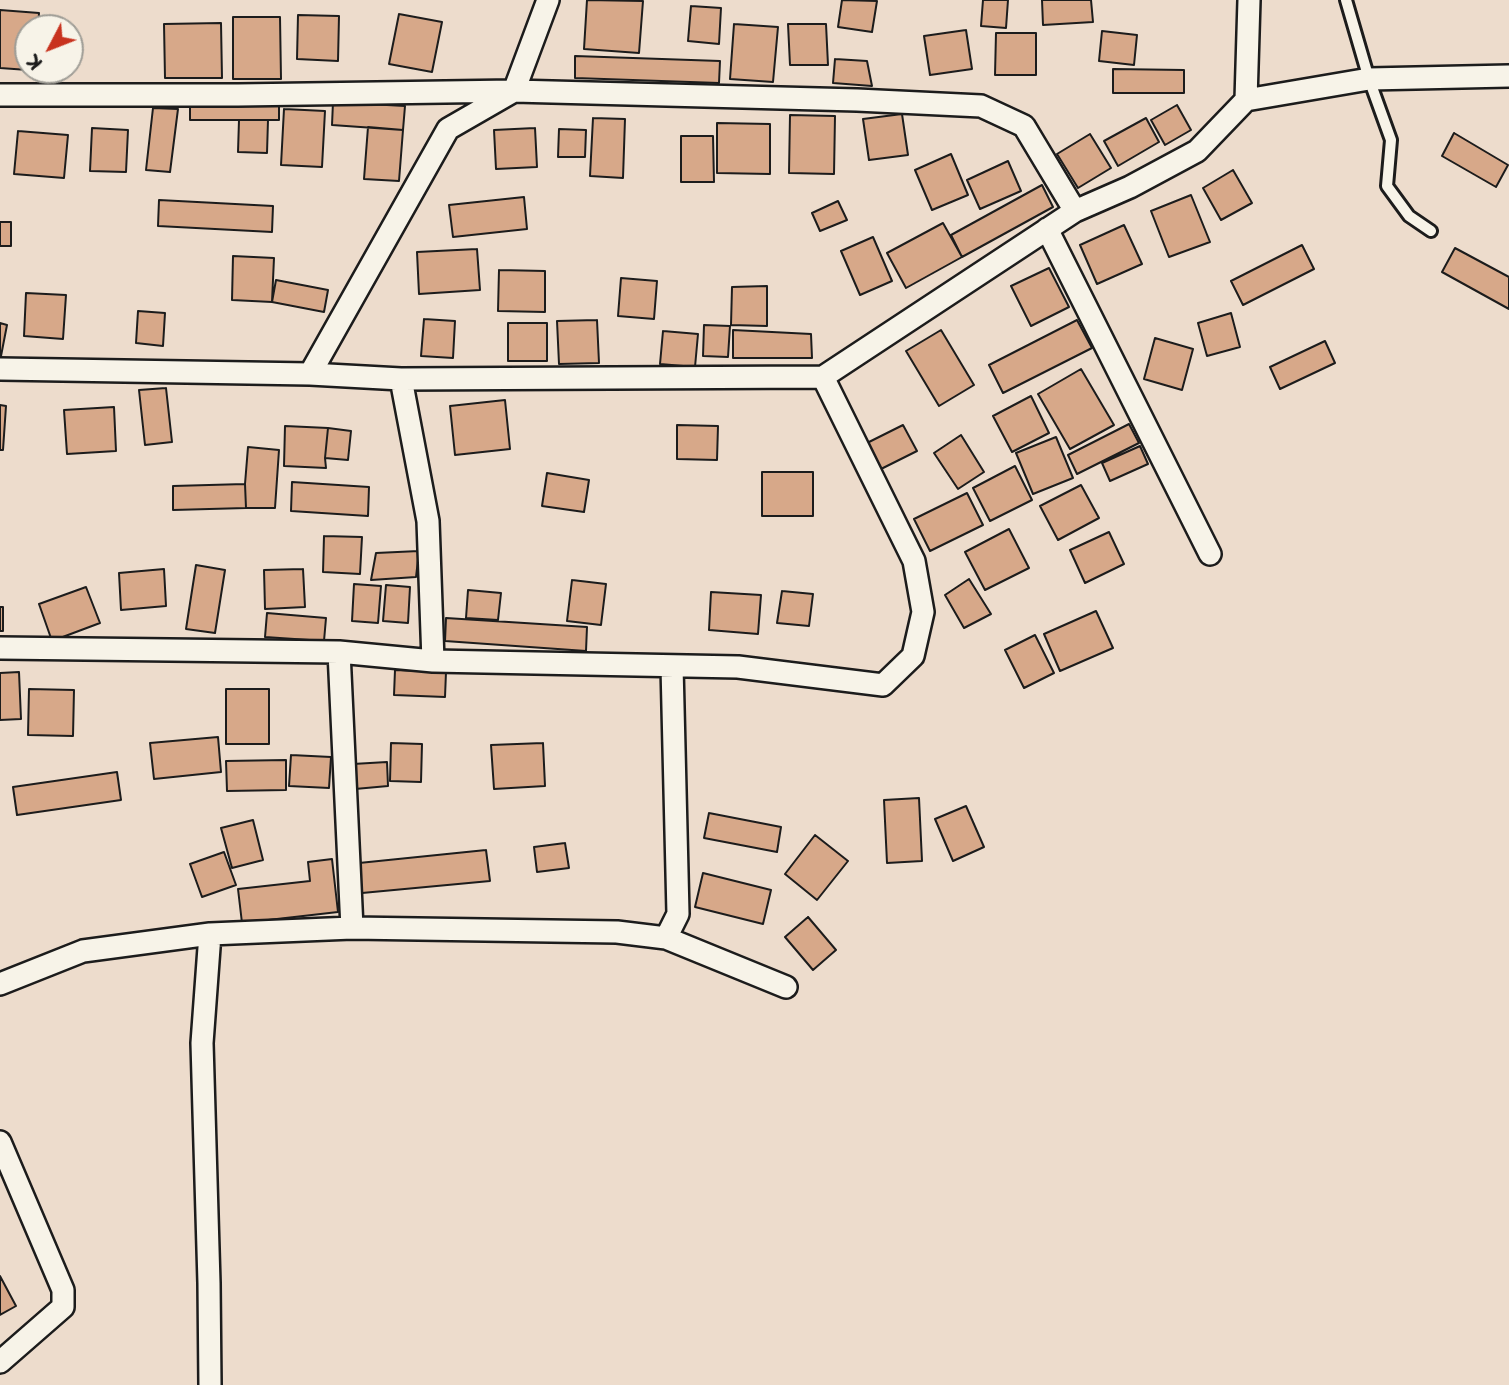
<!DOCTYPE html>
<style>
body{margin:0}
#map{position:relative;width:1509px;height:1385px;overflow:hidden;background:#eddccc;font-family:"Shantell Sans",sans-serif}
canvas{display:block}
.north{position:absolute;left:14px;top:14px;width:70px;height:70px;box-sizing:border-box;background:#f7f3e8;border:2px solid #9f9d96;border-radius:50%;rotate:228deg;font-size:19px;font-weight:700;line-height:28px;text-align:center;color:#1c1c1c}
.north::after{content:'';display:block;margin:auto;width:24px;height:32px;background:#c8321e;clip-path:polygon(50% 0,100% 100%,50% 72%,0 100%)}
</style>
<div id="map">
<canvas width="1509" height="1385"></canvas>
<div class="north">K</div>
</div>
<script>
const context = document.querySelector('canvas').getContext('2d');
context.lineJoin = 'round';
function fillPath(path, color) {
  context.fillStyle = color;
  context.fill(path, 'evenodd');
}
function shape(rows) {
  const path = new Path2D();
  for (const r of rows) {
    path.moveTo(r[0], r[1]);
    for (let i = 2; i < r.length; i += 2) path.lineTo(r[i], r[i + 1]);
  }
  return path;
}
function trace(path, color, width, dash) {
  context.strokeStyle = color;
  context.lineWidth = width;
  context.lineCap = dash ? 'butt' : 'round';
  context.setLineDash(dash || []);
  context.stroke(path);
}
const building = shape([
 [587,0,643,1,639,53,584,49,587,0],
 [842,0,877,1,872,32,838,27,842,0],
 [983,0,1008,0,1006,28,981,26,983,0],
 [1042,0,1091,0,1093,22,1043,25,1042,0],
 [691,6,721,8,719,44,688,41,691,6],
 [0,10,39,13,38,28,28,28,28,70,0,68,0,10],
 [399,14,442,22,432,72,389,64,399,14],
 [298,15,339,16,338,61,297,59,298,15],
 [233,17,280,17,281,79,233,79,233,17],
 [221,23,222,78,165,78,164,24,221,23],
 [734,24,778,27,773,82,730,79,734,24],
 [788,24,826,24,828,65,790,65,788,24],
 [966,30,972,69,930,75,924,36,966,30],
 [1102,31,1137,35,1134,65,1099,61,1102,31],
 [996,33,1036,33,1036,75,995,75,996,33],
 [575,56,720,61,719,83,575,78,575,56],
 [835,59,867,61,872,86,833,83,835,59],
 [1113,69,1184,70,1184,93,1113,93,1113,69],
 [190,101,279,101,279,120,190,120,190,101],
 [333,102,405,106,403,130,332,125,333,102],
 [1177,105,1191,130,1165,145,1151,120,1177,105],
 [153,108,178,109,170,172,146,170,153,108],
 [284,109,325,111,322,167,281,165,284,109],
 [902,114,908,155,869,160,863,119,902,114],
 [790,115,835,116,834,174,789,173,790,115],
 [593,118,625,119,623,178,590,176,593,118],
 [1146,118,1159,142,1118,166,1104,141,1146,118],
 [239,120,268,120,267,153,238,152,239,120],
 [717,123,770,124,770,174,717,173,717,123],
 [368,127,403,130,399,181,364,179,368,127],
 [92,128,128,130,126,172,90,171,92,128],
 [535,128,537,167,496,169,494,130,535,128],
 [559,129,586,130,585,157,558,157,559,129],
 [18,131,68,135,64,178,14,174,18,131],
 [1454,133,1508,165,1496,187,1442,156,1454,133],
 [1090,134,1111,168,1078,188,1057,154,1090,134],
 [681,136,713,136,714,182,681,182,681,136],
 [951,154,968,195,932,210,915,170,951,154],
 [1008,161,1021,191,980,209,967,180,1008,161],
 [1233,170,1252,203,1221,220,1203,188,1233,170],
 [1042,185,1053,207,962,257,951,235,1042,185],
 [1191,195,1210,242,1169,257,1151,211,1191,195],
 [524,197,527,229,453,237,449,205,524,197],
 [159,200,273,206,272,232,158,226,159,200],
 [838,201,847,220,820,231,812,213,838,201],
 [0,222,11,222,11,246,0,246,0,222],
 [943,223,962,257,906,288,887,253,943,223],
 [1124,225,1142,264,1097,284,1080,245,1124,225],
 [873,237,892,281,860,295,841,251,873,237],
 [1302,245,1314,269,1243,305,1231,281,1302,245],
 [1455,248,1509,277,1509,309,1442,272,1455,248],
 [477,249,480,290,419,294,417,252,477,249],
 [233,256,274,258,272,302,232,300,233,256],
 [1049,268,1069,307,1031,326,1011,286,1049,268],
 [499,270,545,271,545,312,498,311,499,270],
 [621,278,657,281,654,319,618,316,621,278],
 [276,280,328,290,324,312,272,302,276,280],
 [767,286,767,326,731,325,732,287,767,286],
 [26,293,66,295,63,339,24,336,26,293],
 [138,311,165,313,163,346,136,343,138,311],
 [1231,313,1240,347,1207,356,1198,323,1231,313],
 [424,319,455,321,453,358,421,356,424,319],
 [597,320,599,363,559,364,557,321,597,320],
 [1077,320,1092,348,1003,393,989,365,1077,320],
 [0,323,7,325,1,356,0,355,0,323],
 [508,323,547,323,547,361,508,361,508,323],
 [704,325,730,326,728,357,703,356,704,325],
 [733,330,811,334,812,358,733,358,733,330],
 [941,330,974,385,939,406,906,351,941,330],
 [663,331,698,334,695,367,660,364,663,331],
 [1155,338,1193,349,1182,390,1144,379,1155,338],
 [1325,341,1335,363,1280,389,1270,367,1325,341],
 [1081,369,1114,425,1070,449,1038,394,1081,369],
 [166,388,172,442,145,445,139,390,166,388],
 [1031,396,1049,433,1012,452,993,416,1031,396],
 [505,400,510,449,455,455,450,406,505,400],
 [0,405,6,406,3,450,0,450,0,405],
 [114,407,116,451,67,454,64,410,114,407],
 [1129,424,1139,443,1077,474,1068,455,1129,424],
 [677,425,718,426,717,460,677,459,677,425],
 [903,425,917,451,881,469,867,443,903,425],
 [285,426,328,428,325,458,326,468,284,466,285,426],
 [328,428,351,431,348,460,325,458,328,428],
 [961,435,984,472,958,489,934,453,961,435],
 [1056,437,1073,478,1033,494,1016,453,1056,437],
 [1140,446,1148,464,1110,481,1102,463,1140,446],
 [248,447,279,450,275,508,246,508,245,484,248,447],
 [1015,466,1032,500,990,521,973,488,1015,466],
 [762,472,813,472,813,516,762,516,762,472],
 [547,473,589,480,584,512,542,506,547,473],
 [292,482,369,487,368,516,291,511,292,482],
 [245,484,246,508,173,510,173,486,245,484],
 [1081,485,1099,518,1058,540,1040,506,1081,485],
 [967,493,983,525,930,551,914,519,967,493],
 [1009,529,1029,568,985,590,965,552,1009,529],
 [1109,532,1124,564,1085,583,1070,550,1109,532],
 [324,536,362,537,360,574,323,572,324,536],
 [419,551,416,577,371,580,376,553,419,551],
 [196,565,225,570,215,633,186,629,196,565],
 [164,569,166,606,121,610,119,573,164,569],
 [303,569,305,607,265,609,264,570,303,569],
 [969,579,991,614,964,628,945,595,969,579],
 [572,580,606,584,601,625,567,621,572,580],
 [354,584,381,586,378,623,352,621,354,584],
 [386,585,410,587,408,623,383,621,386,585],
 [86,587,100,623,52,641,39,604,86,587],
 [468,590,501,593,498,620,466,618,468,590],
 [782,591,813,594,809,626,777,623,782,591],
 [711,592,761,595,758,634,709,630,711,592],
 [0,607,3,607,3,631,0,631,0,607],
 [1096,611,1113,648,1060,671,1044,634,1096,611],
 [267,613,326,618,324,641,265,637,267,613],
 [446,618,587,627,586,651,445,641,446,618],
 [1035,635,1054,673,1024,688,1005,650,1035,635],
 [395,670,446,672,445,697,394,695,395,670],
 [19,672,21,719,0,720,0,673,19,672],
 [29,689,74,690,73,736,28,735,29,689],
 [226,689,269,689,269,744,226,744,226,689],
 [218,737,221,772,154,779,150,743,218,737],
 [391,743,422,744,421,782,390,781,391,743],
 [543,743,545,786,494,789,491,745,543,743],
 [291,755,331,757,329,788,289,786,291,755],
 [286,760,286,790,227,791,226,761,286,760],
 [387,762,388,786,355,789,353,764,387,762],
 [117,772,121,800,17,815,13,787,117,772],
 [919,798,922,861,887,863,884,800,919,798],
 [966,806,984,847,953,861,935,819,966,806],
 [709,813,781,827,777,852,704,838,709,813],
 [253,820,263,860,232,868,221,828,253,820],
 [815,835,848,861,817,900,785,874,815,835],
 [565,843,569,868,537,872,534,847,565,843],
 [486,850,490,881,362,893,359,863,486,850],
 [224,852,236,885,202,897,190,864,224,852],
 [332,859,338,912,242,923,238,889,310,881,308,862,332,859],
 [703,873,771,890,763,924,695,907,703,873],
 [808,917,836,950,813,970,785,937,808,917],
 [0,1276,16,1306,0,1315,0,1276]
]);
const service = shape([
 [1346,0,1369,79,1391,140,1387,186,1409,216,1431,231]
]);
const minor = shape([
 [0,95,238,95,514,91,857,100,981,106,1024,126,1075,211],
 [1246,100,1369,79,1509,76],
 [1047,229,1210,554],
 [0,369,310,374,401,379,823,377,1075,211,1130,187,1197,151,1246,100,1249,0],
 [310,374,448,129,514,91,548,0],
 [401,379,428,521,433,661],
 [0,648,339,652,433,661,738,667,883,685,913,656,923,612,914,561,823,377],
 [339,652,352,928],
 [666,938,678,914,672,666],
 [0,984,83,951,210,934,352,928,617,932,666,938,786,987],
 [0,1142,63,1290,63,1307,0,1362],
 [210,1385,209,1283,202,1043,210,934]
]);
fillPath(building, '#d7a889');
trace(building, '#1c1c1c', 2);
trace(service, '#1c1c1c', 16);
trace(minor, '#1c1c1c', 26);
trace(service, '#f7f3e8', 10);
trace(minor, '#f7f3e8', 21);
</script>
